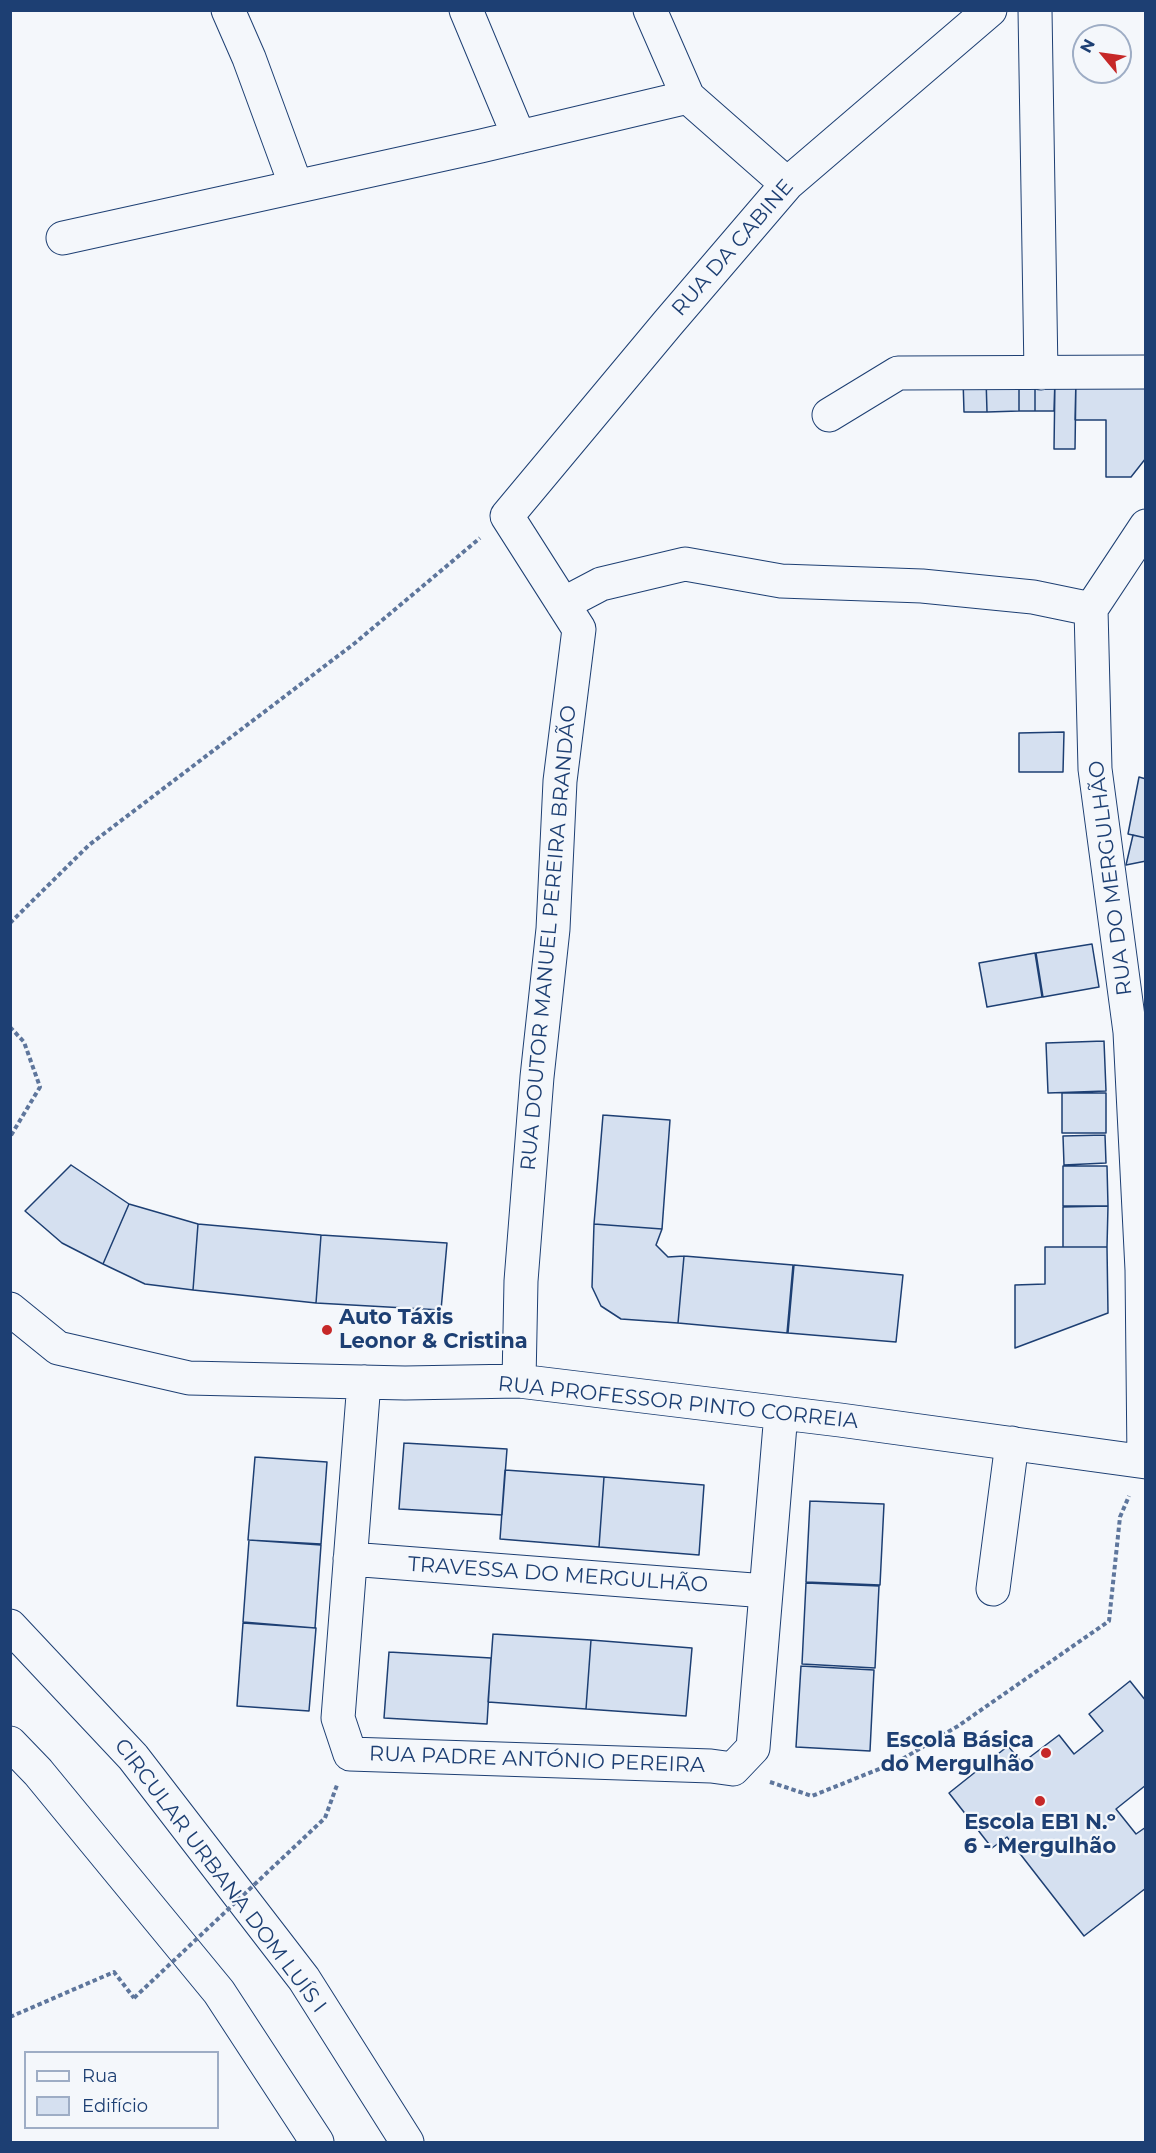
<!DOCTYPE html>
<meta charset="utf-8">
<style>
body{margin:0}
#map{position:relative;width:1156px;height:2153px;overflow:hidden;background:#f4f7fb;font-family:Montserrat,sans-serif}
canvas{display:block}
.frame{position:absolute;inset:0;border:12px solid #1d3f73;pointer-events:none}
.legend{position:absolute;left:24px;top:2051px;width:195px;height:78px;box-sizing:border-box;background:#f4f7fb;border:2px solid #9eadc5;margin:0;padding:8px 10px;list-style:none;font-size:18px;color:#1d3f73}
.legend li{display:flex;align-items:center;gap:12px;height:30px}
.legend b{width:30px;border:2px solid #9eadc5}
.north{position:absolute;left:1072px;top:24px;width:60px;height:60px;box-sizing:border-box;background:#f4f7fb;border:2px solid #9eadc5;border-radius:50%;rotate:299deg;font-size:16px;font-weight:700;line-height:24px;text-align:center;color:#1d3f73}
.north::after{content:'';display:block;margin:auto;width:21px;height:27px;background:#c62828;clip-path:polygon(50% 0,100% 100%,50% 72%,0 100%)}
</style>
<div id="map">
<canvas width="1156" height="2153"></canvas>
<div class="frame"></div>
<ul class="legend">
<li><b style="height:8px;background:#f4f7fb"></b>Rua</li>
<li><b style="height:16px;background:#d5e0f0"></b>Edifício</li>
</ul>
<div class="north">N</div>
</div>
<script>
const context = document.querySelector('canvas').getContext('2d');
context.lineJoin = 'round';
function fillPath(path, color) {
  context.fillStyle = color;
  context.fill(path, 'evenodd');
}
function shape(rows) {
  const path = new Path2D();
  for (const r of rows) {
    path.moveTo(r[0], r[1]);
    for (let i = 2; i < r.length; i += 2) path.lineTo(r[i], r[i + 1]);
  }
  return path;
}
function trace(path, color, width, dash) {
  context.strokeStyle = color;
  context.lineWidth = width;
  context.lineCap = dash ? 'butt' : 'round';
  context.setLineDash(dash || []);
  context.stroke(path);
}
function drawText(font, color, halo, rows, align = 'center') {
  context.font = font + ' Montserrat,sans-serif';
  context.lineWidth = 4.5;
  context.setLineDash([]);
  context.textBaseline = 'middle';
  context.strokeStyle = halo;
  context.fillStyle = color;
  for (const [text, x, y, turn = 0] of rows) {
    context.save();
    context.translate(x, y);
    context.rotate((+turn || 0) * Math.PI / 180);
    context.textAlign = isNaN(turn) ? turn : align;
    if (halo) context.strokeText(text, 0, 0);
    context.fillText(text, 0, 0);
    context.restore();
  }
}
const building = shape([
 [986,378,1019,379,1019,411,987,412,986,378],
 [986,378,987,412,964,412,963,379,986,378],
 [1019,379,1035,379,1035,411,1019,411,1019,379],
 [1035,379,1055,379,1054,411,1035,411,1035,379],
 [1055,379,1076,380,1075,449,1054,449,1055,379],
 [1076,380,1146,380,1146,458,1131,477,1106,477,1106,420,1075,420,1076,380],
 [1064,732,1063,772,1019,772,1019,733,1064,732],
 [1139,777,1146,779,1146,838,1128,834,1139,777],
 [1133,835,1146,838,1146,861,1126,865,1133,835],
 [1092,944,1099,987,1043,997,1036,953,1092,944],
 [1035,953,1042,997,987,1007,979,963,1035,953],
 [1104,1041,1106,1091,1048,1093,1046,1043,1104,1041],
 [1062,1093,1106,1093,1106,1133,1062,1133,1062,1093],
 [603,1115,670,1120,662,1229,594,1224,603,1115],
 [1105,1135,1106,1163,1064,1165,1063,1136,1105,1135],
 [71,1165,129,1204,103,1264,62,1243,25,1211,71,1165],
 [1063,1166,1107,1166,1108,1206,1063,1206,1063,1166],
 [129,1204,198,1224,193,1290,145,1284,103,1264,129,1204],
 [1108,1206,1107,1247,1063,1247,1063,1207,1108,1206],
 [198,1224,321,1235,316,1303,193,1290,198,1224],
 [594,1224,662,1229,656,1245,668,1257,684,1256,678,1323,621,1319,601,1306,592,1287,594,1224],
 [321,1235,447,1243,441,1310,316,1303,321,1235],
 [1045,1247,1107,1247,1108,1313,1015,1348,1015,1285,1045,1284,1045,1247],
 [684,1256,793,1265,787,1333,678,1323,684,1256],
 [794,1265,903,1275,896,1342,788,1333,794,1265],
 [404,1443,507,1449,502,1515,399,1509,404,1443],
 [255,1457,327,1462,321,1544,248,1540,255,1457],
 [505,1470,604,1477,599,1547,500,1539,505,1470],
 [604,1477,704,1485,699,1555,599,1547,604,1477],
 [810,1501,884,1504,880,1585,806,1582,810,1501],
 [249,1540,321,1545,315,1628,243,1622,249,1540],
 [806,1583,879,1586,875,1668,802,1664,806,1583],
 [243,1623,316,1628,309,1711,237,1706,243,1623],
 [493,1634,591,1640,586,1709,488,1702,493,1634],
 [591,1640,692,1648,686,1716,586,1709,591,1640],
 [389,1652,491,1658,487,1724,384,1718,389,1652],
 [801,1666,874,1670,870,1751,796,1747,801,1666],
 [1130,1681,1146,1701,1146,1785,1116,1809,1136,1834,1146,1827,1146,1888,1084,1936,1007,1837,992,1848,949,1793,1008,1746,1022,1763,1059,1735,1074,1754,1103,1731,1089,1714,1130,1681]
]);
const path = shape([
 [10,923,89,845,355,643,480,538],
 [10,1027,24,1042,40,1087,10,1137],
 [770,1782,812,1796,899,1761,958,1726,1109,1621,1120,1517,1129,1496],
 [325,1818,337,1785],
 [10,2017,114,1972,134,1998]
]);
const street = shape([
 [228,10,249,58,296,186],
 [466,10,519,137],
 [650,10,688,97,787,184],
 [1035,10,1041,373],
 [63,238,481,146,688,97],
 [829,415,898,373,1146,372],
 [563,604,601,584,685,564,781,581,922,586,1033,597,1091,609],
 [10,1309,58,1348,189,1378,405,1383,519,1381,840,1420,1146,1462],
 [519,1381,521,1281,537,1077,553,929,560,781,579,629,507,516,668,323,787,184,990,10],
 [364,1382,338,1718,350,1754,711,1766,733,1769,753,1748,781,1413],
 [1144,1461,1142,1270,1130,1032,1095,769,1091,609,1146,526],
 [350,1559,766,1591],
 [993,1589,1012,1443]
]);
const highway = shape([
 [10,1626,133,1757,304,1979,407,2142],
 [10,1743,38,1772,219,1992,317,2142]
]);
const pathBridge = shape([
 [134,1998,325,1818]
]);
const markers = [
 [327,1330,6,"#c62828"],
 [1046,1753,6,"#c62828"],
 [1040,1801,6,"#c62828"]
];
const streetNames = [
 ["RUA DA CABINE",733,248,-49],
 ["RUA DO MERGULHÃO",1111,878,-97],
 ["RUA DOUTOR MANUEL PEREIRA BRANDÃO",549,938,-85],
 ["RUA PROFESSOR PINTO CORREIA",678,1403,6],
 ["TRAVESSA DO MERGULHÃO",558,1575,4],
 ["RUA PADRE ANTÓNIO PEREIRA",537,1760,2],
 ["CIRCULAR URBANA DOM LUÍS I",220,1876,53]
];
const poiNames = [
 ["Auto Táxis",339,1318],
 ["Leonor & Cristina",339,1342],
 ["Escola Básica",1034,1741,"right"],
 ["do Mergulhão",1034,1765,"right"],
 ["Escola EB1 N.º",1040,1823,"center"],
 ["6 - Mergulhão",1040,1847,"center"]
];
fillPath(building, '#d5e0f0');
trace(building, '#1d3f73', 1.5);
trace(street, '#1d3f73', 35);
trace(highway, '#1d3f73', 35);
trace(path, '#5e769c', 4, [4.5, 3]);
trace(street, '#f4f7fb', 33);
trace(highway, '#f4f7fb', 33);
trace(pathBridge, '#5e769c', 4, [4.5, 3]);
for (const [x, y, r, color] of markers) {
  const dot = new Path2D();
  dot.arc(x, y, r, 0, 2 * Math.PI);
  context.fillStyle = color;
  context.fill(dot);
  trace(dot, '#f4f7fb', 2);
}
drawText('21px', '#1d3f73', '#f4f7fb', streetNames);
drawText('bold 21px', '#1d3f73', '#f4f7fb', poiNames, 'left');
</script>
